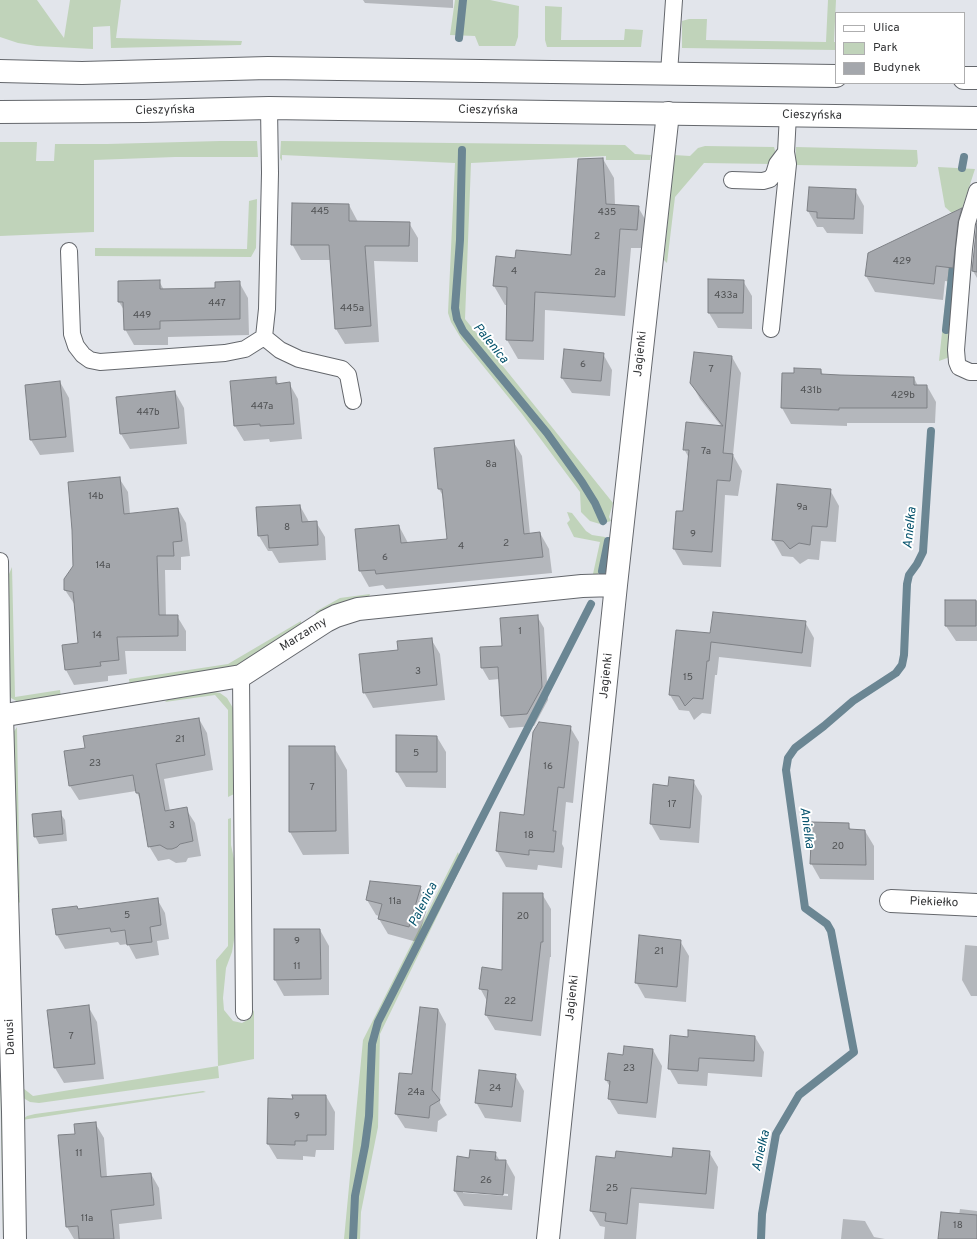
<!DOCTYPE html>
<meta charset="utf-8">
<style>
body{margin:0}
#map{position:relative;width:977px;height:1239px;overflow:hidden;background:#e2e5eb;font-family:Overpass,sans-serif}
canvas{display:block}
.legend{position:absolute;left:835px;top:12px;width:130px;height:72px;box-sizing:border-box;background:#fff;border:1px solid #aeaeaf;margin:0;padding:5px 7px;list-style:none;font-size:12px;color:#343537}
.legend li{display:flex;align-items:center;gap:8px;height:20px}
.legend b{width:20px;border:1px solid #aeaeaf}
</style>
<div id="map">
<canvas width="977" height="1239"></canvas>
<ul class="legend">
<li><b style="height:5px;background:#fff"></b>Ulica</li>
<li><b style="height:11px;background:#c0d3ba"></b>Park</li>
<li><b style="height:11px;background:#a4a7ac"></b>Budynek</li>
</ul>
</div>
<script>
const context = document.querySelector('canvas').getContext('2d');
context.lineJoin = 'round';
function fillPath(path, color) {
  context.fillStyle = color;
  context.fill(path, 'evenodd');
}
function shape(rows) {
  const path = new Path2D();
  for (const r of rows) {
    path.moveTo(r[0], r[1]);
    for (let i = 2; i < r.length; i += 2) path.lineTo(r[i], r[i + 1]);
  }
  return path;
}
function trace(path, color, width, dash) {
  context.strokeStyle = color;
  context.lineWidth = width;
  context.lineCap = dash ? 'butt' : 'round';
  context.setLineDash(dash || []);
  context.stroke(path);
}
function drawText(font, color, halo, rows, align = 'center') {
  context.font = font + ' Overpass,sans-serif';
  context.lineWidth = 4;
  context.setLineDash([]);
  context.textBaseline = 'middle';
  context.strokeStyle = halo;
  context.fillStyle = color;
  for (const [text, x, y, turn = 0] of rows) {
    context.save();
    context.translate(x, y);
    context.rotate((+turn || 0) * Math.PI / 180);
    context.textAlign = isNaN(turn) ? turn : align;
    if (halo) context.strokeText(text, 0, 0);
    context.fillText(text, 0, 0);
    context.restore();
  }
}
const green = shape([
 [0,0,37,0,64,38,70,0,121,0,116,38,242,41,241,45,111,48,110,26,93,27,93,49,37,46,18,43,0,37],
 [455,0,490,0,519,6,518,37,515,46,479,46,475,36,450,35],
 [828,0,836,0,834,42,836,42,836,50,682,48,682,21,689,19,707,19,706,40,826,42],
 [545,6,562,7,561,40,624,40,625,29,643,30,641,47,547,47,545,40],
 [220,141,257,141,258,157,175,157,94,160,94,232,0,236,0,142,37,142,36,161,54,161,55,144,107,144],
 [281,141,625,145,635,154,651,155,650,160,606,160,606,156,471,163,465,319,613,503,609,517,611,521,600,524,590,521,581,512,580,492,522,414,462,340,451,322,448,313,455,163,282,155,282,161,280,158],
 [705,146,774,147,776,154,772,164,704,163,675,197,667,263,664,260,674,155,690,156,698,148],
 [796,147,917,150,918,163,916,167,795,165],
 [938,167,975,169,962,209,954,215,945,207],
 [257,199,256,248,251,257,95,256,95,248,247,249,249,201],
 [952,238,960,245,950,357,939,361],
 [567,512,572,513,586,531,592,535,605,537,606,541,600,572,594,577,457,590,452,588,593,574,600,542,574,537,567,523,570,520],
 [12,567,15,697,60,690,61,698,20,703,11,698,9,692,9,574],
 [370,594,367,601,319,615,315,612,340,598],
 [301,621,301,625,240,668,130,688,129,679,228,664],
 [214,692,220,693,227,698,233,708,235,720,236,789,234,794,228,797,228,710,215,695,165,702,167,700],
 [17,727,20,903,15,899,12,734],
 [231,818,231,845,236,868,236,928,232,952,226,968,223,998,224,1010,233,1021,242,1023,249,1019,254,1010,254,1059,218,1066,219,1078,39,1103,30,1102,25,1099,21,1095,20,1044,22,1043,23,1088,33,1096,218,1066,216,960,228,946,228,819],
 [458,852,462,865,380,1034,378,1127,361,1212,360,1239,344,1239,363,1040],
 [0,1069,5,1070,8,1239,3,1239],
 [203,1091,206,1092,22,1120,27,1116,35,1114]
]);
const shadow = shape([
 [363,0,453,0,453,8,365,3],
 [603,159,614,178,615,205,638,207,649,226,648,248,631,248,625,316,545,310,544,360,518,359,507,340,508,305,505,305,494,286,516,259,572,256],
 [810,188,855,190,864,206,863,234,827,233,823,227,817,227,808,211],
 [349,205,358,222,409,223,418,238,418,262,374,261,379,342,345,344,336,329,331,260,301,260,292,244],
 [957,223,966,239,962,283,945,281,943,300,875,292,866,276],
 [977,229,977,278,973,271],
 [159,281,164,290,216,289,239,282,248,298,249,335,168,337,168,345,134,345,125,329,124,310,119,302],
 [743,281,752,296,752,329,718,328,709,313],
 [603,354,612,370,610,396,572,393,562,378],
 [732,357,741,373,733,455,742,471,738,496,725,495,721,567,683,565,674,549,676,512,683,512,689,458,684,449,722,427,700,399,691,383],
 [821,370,823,375,914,378,918,386,927,386,936,402,935,423,847,423,847,426,791,424,782,408,795,374],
 [275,378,279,384,289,383,298,399,302,439,270,442,269,439,244,441,235,426],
 [60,382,69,398,74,452,40,455,31,440],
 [175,392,184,408,187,444,130,449,121,434],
 [513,441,522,456,530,534,540,533,549,549,552,573,386,589,383,585,369,587,360,571,356,530,399,526,408,543,448,540,443,496,439,489],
 [119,478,128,492,130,514,178,509,186,523,190,556,181,557,181,570,165,570,166,616,177,616,186,631,186,651,125,651,127,674,108,676,108,681,74,685,66,670,63,646,79,644,75,605,65,590,74,566],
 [830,490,839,506,836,542,821,541,819,560,808,559,800,564,793,557,782,556,773,540],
 [300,506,309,522,316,522,325,537,326,560,279,563,272,551,268,551,259,536],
 [946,601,977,601,977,641,956,641,946,626],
 [537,616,544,628,548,700,534,726,509,728,502,716,499,679,489,680,482,668,481,648,503,647],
 [805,622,814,638,811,667,719,657,717,675,715,675,711,714,702,713,694,720,689,711,679,710,670,695,677,631,711,635],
 [431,639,440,654,445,700,373,708,364,692,399,651],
 [199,719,207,733,213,770,164,779,170,811,186,809,195,823,201,856,188,858,186,862,176,863,169,859,158,861,149,846,141,801,136,791,79,800,70,786,86,748],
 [570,727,579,742,573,803,566,802,562,844,564,848,562,868,538,865,537,870,506,867,497,851,525,816],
 [437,737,446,752,446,788,406,787,397,772],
 [290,747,334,747,347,770,349,854,303,855,290,832],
 [693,781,702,796,699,843,660,840,651,824,654,785,669,787],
 [60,813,65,820,67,841,39,844,35,836],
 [848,824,851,830,865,831,874,846,874,880,820,879,811,863],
 [420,887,429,902,417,942,388,934,379,919,379,916,376,915,367,900],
 [542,894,551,909,551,957,550,957,541,1036,495,1030,486,1015,487,1001,480,988,503,971],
 [157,899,165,913,169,939,157,941,159,955,136,959,128,944,120,945,118,942,65,949,57,935,53,910,78,910],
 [275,930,320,930,329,946,329,995,284,996,275,980],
 [680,941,689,956,686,1002,645,998,636,982],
 [965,945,977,946,977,996,971,996,962,980],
 [88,1006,97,1022,104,1079,64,1083,55,1068],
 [438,1009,446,1024,440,1103,447,1115,438,1121,437,1132,405,1128,396,1114,413,1075],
 [755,1037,764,1052,762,1077,708,1073,707,1086,678,1084,669,1068,688,1038],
 [653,1050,662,1066,656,1118,618,1114,609,1099,610,1087,606,1080,624,1056],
 [515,1075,524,1091,521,1122,485,1118,476,1102],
 [326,1096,335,1112,334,1150,316,1150,315,1157,303,1156,303,1160,277,1159,268,1144,294,1100],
 [95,1123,104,1138,107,1177,151,1174,159,1188,162,1219,119,1224,120,1239,74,1239,67,1227,59,1136,76,1135],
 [709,1152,718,1167,714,1209,639,1203,636,1239,604,1239,605,1227,600,1226,591,1211,616,1159,673,1158],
 [495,1153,500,1161,506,1161,515,1177,512,1210,464,1206,455,1191,470,1159],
 [463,1191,508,1194,508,1196,463,1193],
 [960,1209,977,1211,977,1239,939,1239,959,1215],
 [843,1219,865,1221,874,1237,885,1239,841,1239]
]);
const stream = shape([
 [459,38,463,0],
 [462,150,460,240,455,308,457,319,463,331,547,433,582,482,595,503,603,521],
 [962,168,964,157],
 [946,330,954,257],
 [602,571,608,541],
 [353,1239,355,1196,365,1146,369,1116,372,1044,378,1022,591,604],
 [761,1239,762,1214,776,1134,799,1095,854,1052,831,931,827,924,805,908,786,770,788,758,795,748,824,726,853,701,896,673,902,665,904,655,907,584,909,575,917,564,923,552,931,431]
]);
const building = shape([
 [603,158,606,204,639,206,637,230,620,229,615,297,535,292,533,341,506,340,507,287,493,286,496,256,515,258,516,250,571,255,578,159,603,158],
 [809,187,856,189,854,219,817,218,817,212,807,211,809,187],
 [292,203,349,204,349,221,410,222,409,246,365,246,371,326,335,329,329,245,291,245,292,203],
 [962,208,958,222,953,268,936,266,934,284,865,276,868,253,962,208],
 [977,223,977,272,972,271,977,223],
 [708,279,744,280,743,313,708,313,708,279],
 [160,280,160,289,215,288,215,282,240,281,240,319,160,321,160,329,124,330,123,302,118,302,118,281,160,280],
 [564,349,604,353,601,381,561,378,564,349],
 [694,352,732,356,723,453,733,454,730,481,717,480,712,552,673,549,676,511,683,511,689,450,683,450,686,422,723,426,690,383,694,352],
 [794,368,821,369,821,374,840,375,914,377,914,385,927,385,927,408,839,408,839,410,781,408,782,373,794,373,794,368],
 [276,377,276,384,290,382,294,424,260,426,260,424,234,426,230,381,276,377],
 [60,381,66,437,30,440,25,385,60,381],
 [175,391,179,428,120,434,116,397,175,391],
 [514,440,524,534,540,532,543,557,376,574,375,570,359,571,355,529,399,525,401,543,447,539,442,489,438,489,434,448,514,440],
 [120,477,124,514,178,508,182,541,173,542,174,556,157,556,159,615,178,615,178,636,117,637,119,660,100,662,101,666,65,670,62,645,78,643,73,592,64,590,64,579,73,566,72,530,68,482,120,477],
 [777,484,831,489,827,527,812,526,810,545,799,543,790,549,783,541,772,540,777,484],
 [300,505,302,522,317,521,318,545,269,548,268,535,258,536,256,507,300,505],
 [945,600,976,600,976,626,945,626,945,600],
 [713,612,806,621,802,653,711,642,709,661,707,661,703,699,693,698,685,706,679,696,669,695,676,630,710,633,713,612],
 [538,615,542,687,527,714,501,716,498,667,481,668,480,647,502,646,500,618,538,615],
 [432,638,437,685,363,693,359,654,398,650,397,641,432,638],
 [199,718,205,755,156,764,165,811,187,807,193,841,180,844,177,847,172,849,167,849,160,845,148,847,139,793,136,793,133,775,69,786,64,751,85,748,83,736,199,718],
 [539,722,571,726,564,788,558,787,553,831,556,831,554,852,529,850,529,855,496,851,500,812,524,815,533,732,539,722],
 [396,735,437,736,437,772,396,772,396,735],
 [289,746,335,746,336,831,289,832,289,746],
 [669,777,694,780,690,828,650,824,653,784,668,786,669,777],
 [61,811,63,834,34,837,32,814,61,811],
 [812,822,849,823,849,829,865,830,866,865,810,864,812,822],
 [370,881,421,886,409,927,378,919,382,904,366,900,370,881],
 [503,893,543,893,543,942,541,942,532,1021,485,1015,488,990,479,989,482,967,502,970,503,893],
 [158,898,161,925,150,927,152,942,127,945,125,930,111,932,110,928,56,935,52,909,77,906,78,909,158,898],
 [274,929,320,929,321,979,274,980,274,929],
 [639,935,681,940,677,987,635,983,639,935],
 [89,1005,95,1064,54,1068,47,1010,89,1005],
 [420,1007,438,1009,432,1090,440,1100,430,1106,429,1118,395,1114,399,1073,412,1074,420,1007],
 [688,1030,755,1036,754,1061,699,1058,698,1071,668,1069,670,1035,688,1037,688,1030],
 [624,1046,653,1049,647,1103,608,1099,610,1081,605,1080,608,1053,623,1055,624,1046],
 [479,1070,516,1074,512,1107,475,1103,479,1070],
 [292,1095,326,1095,326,1135,307,1135,307,1141,295,1141,295,1145,267,1144,268,1098,293,1099,292,1095],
 [96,1122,101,1177,151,1173,154,1205,111,1210,114,1239,79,1239,78,1226,66,1227,58,1135,75,1134,74,1124,96,1122],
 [673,1148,710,1151,706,1194,631,1188,627,1224,605,1221,606,1213,590,1211,596,1156,615,1158,616,1151,672,1157,673,1148],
 [470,1150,496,1152,495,1160,506,1160,503,1195,454,1191,457,1156,469,1158,470,1150],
 [941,1212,977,1215,977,1239,938,1239,941,1212]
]);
const service = shape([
 [669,73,674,0],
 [732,180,763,181,770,179,774,174,777,164,786,152],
 [977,191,967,223,964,249,956,350,957,362,959,367,970,372,977,372],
 [69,251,72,334,76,346,83,355,90,360,100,362,225,353,245,349,264,337,267,309,270,173,269,108],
 [771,329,788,164,786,152,788,115],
 [264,337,280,350,299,359,342,369,348,375,353,401],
 [0,561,2,715],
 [241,676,244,1012]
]);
const minor = shape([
 [2,715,13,1112,15,1239],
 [0,716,241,676,326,621,336,616,358,609,582,586,616,585],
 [891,901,977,905],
 [548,1239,616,585,668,113]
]);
const secondary = shape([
 [0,71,82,73,268,68,836,76],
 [964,78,977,78],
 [0,112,144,111,269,108,977,118]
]);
const numberNames = [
 ["445",320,212],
 ["435",607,213],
 ["2",597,237],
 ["429",902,262],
 ["4",514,272],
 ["2a",600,273],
 ["433a",726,296],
 ["447",217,304],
 ["445a",352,309],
 ["449",142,316],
 ["6",583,365],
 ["7",711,370],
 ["431b",811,391],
 ["429b",903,396],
 ["447a",262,407],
 ["447b",148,413],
 ["7a",706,452],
 ["8a",491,465],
 ["14b",96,497],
 ["9a",802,508],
 ["8",287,528],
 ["9",693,535],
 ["2",506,544],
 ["4",461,547],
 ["6",385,558],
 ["14a",103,566],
 ["1",520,632],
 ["14",97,636],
 ["3",418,672],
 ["15",688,678],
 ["21",180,740],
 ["5",416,754],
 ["23",95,764],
 ["16",548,767],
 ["7",312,788],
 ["17",672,805],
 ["3",172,826],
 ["18",529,836],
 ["20",838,847],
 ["11a",395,902],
 ["5",127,916],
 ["20",523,917],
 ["9",297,942],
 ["21",659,952],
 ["11",297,967],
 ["22",510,1002],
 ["7",71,1037],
 ["23",629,1069],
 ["24",495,1089],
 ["24a",416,1093],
 ["9",297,1117],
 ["11",79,1154],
 ["26",486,1181],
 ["25",612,1189],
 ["11a",87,1219],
 ["18",958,1226]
];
const streetNames = [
 ["Cieszyńska",165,111,-1],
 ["Cieszyńska",488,111,1],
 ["Cieszyńska",812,116,1],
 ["Jagienki",641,354,-84],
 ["Marzanny",304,635,-32],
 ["Jagienki",607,676,-84],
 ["Piekiełko",934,903,2],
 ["Jagienki",573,998,-84],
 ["Danusi",11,1037,-92]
];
const waterNames = [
 ["Palenica",490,344,51],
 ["Anielka",911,528,-84],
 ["Anielka",806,828,82],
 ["Palenica",424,905,-63],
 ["Anielka",762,1151,-77]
];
fillPath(green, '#c0d3ba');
fillPath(shadow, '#0003');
trace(stream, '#6b8693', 8);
fillPath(building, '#a4a7ac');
trace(building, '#7e8186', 1);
trace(service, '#64676c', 18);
trace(minor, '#64676c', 24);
trace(secondary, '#64676c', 24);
trace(service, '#fff', 16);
trace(minor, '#fff', 22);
trace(secondary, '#fff', 22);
drawText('10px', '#505254', null, numberNames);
drawText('12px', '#343537', '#fff', streetNames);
drawText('italic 13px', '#06536d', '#fff', waterNames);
</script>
